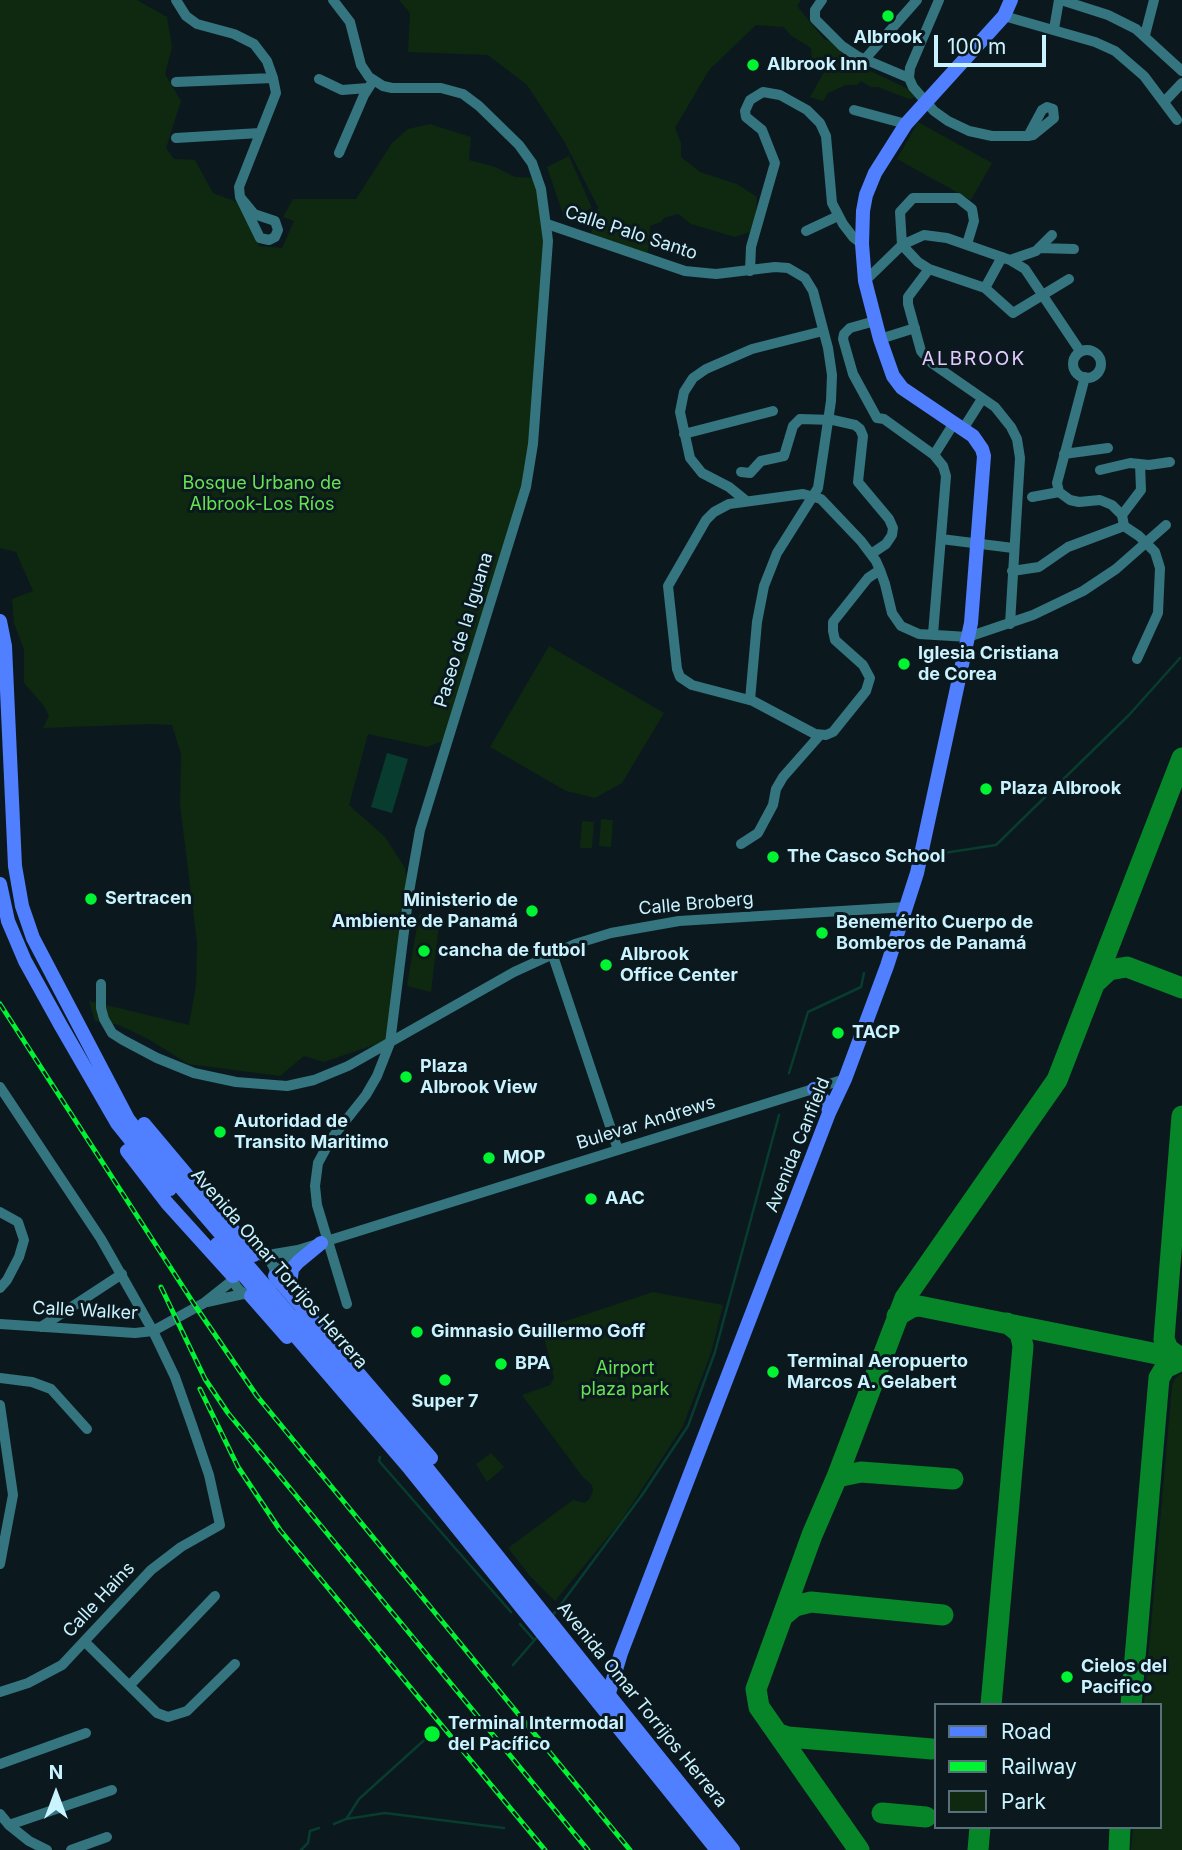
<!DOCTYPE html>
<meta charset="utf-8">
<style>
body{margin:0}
#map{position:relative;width:1182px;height:1850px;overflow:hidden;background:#0b191f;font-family:Inter,sans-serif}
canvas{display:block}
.legend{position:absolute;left:934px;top:1703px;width:228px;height:126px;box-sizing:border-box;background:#0b191f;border:2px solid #577079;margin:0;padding:9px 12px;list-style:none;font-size:21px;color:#c9f3ff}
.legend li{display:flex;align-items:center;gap:14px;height:35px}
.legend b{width:35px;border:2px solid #577079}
.north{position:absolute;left:21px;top:1759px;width:70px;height:70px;-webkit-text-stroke:5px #0b191f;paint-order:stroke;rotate:0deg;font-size:19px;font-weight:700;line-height:28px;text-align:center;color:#c9f3ff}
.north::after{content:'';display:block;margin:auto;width:24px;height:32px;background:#c9f3ff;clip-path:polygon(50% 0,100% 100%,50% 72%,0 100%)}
.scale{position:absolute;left:934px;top:35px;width:112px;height:32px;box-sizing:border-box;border:4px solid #c9f3ff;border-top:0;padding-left:9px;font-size:21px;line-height:24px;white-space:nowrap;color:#c9f3ff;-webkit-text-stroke:5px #0b191f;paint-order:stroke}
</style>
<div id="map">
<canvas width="1182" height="1850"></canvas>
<ul class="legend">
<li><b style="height:9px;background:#507fff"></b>Road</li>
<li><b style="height:9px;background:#00f432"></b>Railway</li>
<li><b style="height:19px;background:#0e2910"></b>Park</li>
</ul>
<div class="north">N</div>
<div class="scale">100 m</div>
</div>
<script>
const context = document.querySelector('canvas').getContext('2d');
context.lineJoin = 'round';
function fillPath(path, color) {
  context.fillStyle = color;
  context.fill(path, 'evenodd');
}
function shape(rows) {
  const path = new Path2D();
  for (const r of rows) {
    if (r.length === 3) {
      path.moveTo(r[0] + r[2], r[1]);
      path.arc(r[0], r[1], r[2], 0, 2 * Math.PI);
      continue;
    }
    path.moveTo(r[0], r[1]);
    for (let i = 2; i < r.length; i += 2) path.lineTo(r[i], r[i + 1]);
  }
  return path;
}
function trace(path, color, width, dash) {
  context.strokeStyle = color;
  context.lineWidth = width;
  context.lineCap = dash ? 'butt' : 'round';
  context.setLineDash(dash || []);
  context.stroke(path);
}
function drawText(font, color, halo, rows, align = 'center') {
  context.font = font + ' Inter,sans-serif';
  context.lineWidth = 6;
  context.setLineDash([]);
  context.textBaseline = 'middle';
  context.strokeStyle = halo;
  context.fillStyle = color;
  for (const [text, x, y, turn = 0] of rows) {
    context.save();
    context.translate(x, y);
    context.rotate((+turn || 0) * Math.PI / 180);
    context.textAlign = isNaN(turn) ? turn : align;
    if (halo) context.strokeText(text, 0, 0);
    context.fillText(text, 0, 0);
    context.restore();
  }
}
const green = shape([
 [0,0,137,0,167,17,172,47,165,74,181,101,166,148,174,159,195,160,213,193,245,205,255,227,259,246,282,248,294,221,283,217,293,199,356,199,392,143,408,129,430,124,471,137,469,160,495,167,515,177,540,178,553,234,541,364,526,483,448,739,427,747,368,734,349,805,385,837,405,868,409,893,391,1039,324,1062,304,1056,280,1076,188,1064,150,1040,119,1025,95,1021,89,1001,189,1025,196,985,197,943,180,804,181,754,172,725,151,724,43,728,49,716,44,706,24,683,24,650,14,623,12,599,33,591,16,552,0,548],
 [399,0,801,0,797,6,824,39,835,43,864,68,921,95,909,99,878,87,871,87,861,81,857,85,846,85,828,93,823,101,810,97,824,72,812,60,811,48,790,35,784,27,756,25,709,70,675,128,681,143,681,157,700,172,737,184,757,197,756,216,750,232,735,237,691,224,678,214,664,218,661,222,650,226,648,253,591,234,598,207,564,141,527,85,488,55,408,52,410,13],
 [918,122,992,163,971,200,897,159],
 [569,156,592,208,565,220,547,167],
 [549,646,664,713,622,783,595,798,566,791,490,747],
 [601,819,613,820,611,847,599,846],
 [582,821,594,822,592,848,580,848],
 [419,914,440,917,431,992,407,986],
 [653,1292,723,1305,711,1353,683,1426,621,1521,555,1601,530,1576,508,1548,573,1500,585,1503,590,1498,593,1491,592,1485,582,1476,522,1395,550,1385,554,1378,542,1329],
 [1180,1374,1182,1374,1182,1850,1131,1850,1133,1827,1159,1827,1159,1705,1144,1705,1172,1386,1174,1380],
 [491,1453,504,1467,487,1482,476,1464]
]);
const water = shape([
 [387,753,408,759,392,813,371,807]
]);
const stream = shape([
 [944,853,996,845,1129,715,1180,658],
 [789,1073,808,1012,861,987,864,973],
 [380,1457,379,1461,511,1612],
 [553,1615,642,1495,688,1426,715,1352,779,1115],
 [520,1624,534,1640],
 [513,1665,539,1635],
 [347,1818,359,1799,431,1734],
 [334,1824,346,1819,385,1813,504,1828],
 [301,1850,308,1843,310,1831,319,1828]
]);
const taxiway = shape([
 [1096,982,1109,970,1127,967,1182,988],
 [1182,1116,1164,1339,1168,1349,1182,1359],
 [897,1316,912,1307,919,1306,1182,1359],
 [837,1477,861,1472,953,1479],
 [783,1616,795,1606,811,1602,943,1615],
 [991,1705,1023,1346,1020,1333,1007,1323],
 [1131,1705,1159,1378,1165,1368,1182,1360],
 [777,1733,788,1737,932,1749],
 [882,1813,926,1817],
 [859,1850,759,1707,756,1689,812,1535,837,1477,905,1298,1057,1080,1182,758],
 [978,1850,980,1827],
 [1119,1850,1120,1827]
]);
const minor = shape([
 [176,0,186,16,197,24,234,34,254,44,267,61,273,78,276,93,239,187,240,197],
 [333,0,350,22,361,65,369,77,383,86,392,88,441,88,463,94,479,106,519,145,532,163,541,189,548,241,533,444,526,487,420,830,409,892,390,1043,377,1076,366,1095,331,1139,318,1163,315,1186,317,1205,347,1304],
 [822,0,815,10,815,19,842,46,857,56,909,78],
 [939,0,910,68,909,78,913,87,934,111,948,121,969,131,992,136,1028,136,1033,135,1054,118,1053,109,1047,107,1042,110,1028,136],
 [1061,0,1108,15,1136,29,1182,71],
 [1004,16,1095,42,1115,51,1144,76,1177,120],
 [1054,29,1059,0],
 [1145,35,1154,0],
 [865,59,917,0],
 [319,79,342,90,368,88],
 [176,82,273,78],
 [1165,101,1182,83],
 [854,110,906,124],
 [176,138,260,133],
 [339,153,364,95,373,81],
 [240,197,254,214,275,221,278,230,275,237,269,240,260,238,240,197],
 [547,224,685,271,716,274,775,267,788,268,805,278,813,291,828,348,832,375,831,401,818,488,777,553,764,586,757,622,750,700],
 [806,231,838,216],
 [967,244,974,221,972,209,958,198,913,198,900,212,902,245,918,262,929,269,985,288,1013,313,1069,279],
 [1039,248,1074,249],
 [1010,260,1036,251,1052,235],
 [929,269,908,297,908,304,921,351,933,364,995,407,1011,427,1017,439,1020,458,1010,624],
 [750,271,751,247,775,163,762,130,746,117,745,111,750,100,763,92,780,95,807,110,820,123,826,136,832,203,843,224,853,237,862,244],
 [865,281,902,245,924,235,947,238,1010,260,1025,269,1080,351],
 [985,288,1002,257],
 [875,321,850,328,844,334,843,339,853,374,877,418,884,419,934,455,943,466,946,476,933,634],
 [880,339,915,328],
 [1087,364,14],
 [1085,377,1057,483,1059,492,1070,500,1079,502,1100,500,1112,505,1122,515,1124,526,1139,536,1155,552,1160,568,1158,613,1137,659],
 [860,429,863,436,858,482,889,519,893,528,892,535,886,544,871,554],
 [963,429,982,399],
 [684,434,773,411],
 [1064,454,1108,448],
 [934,455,954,423],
 [1100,470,1130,463,1149,465,1170,462],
 [741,472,750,473,761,461,784,456,793,426,800,419,833,420,855,425,860,429],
 [1032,497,1059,492],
 [745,500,729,487,702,473,690,458,680,412,684,392,693,378,706,369,752,349,823,331],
 [1122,515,1141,490,1140,464],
 [941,539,1013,548],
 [880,570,868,578,833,622,833,631,835,640,863,665,870,678,866,691,833,732,826,735,815,734,753,701,692,685,680,677,677,669,668,586,706,520,714,512,729,504,803,494,821,499,861,541,876,561,880,570,885,584,892,613,901,626,919,634,968,637,1033,615,1083,591,1116,569,1166,525],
 [1012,571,1039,567,1068,547,1124,526],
 [741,844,758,833,773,805,776,789,783,777,820,735],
 [552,953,618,1150],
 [101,984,101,1008,104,1019,112,1033,123,1040,157,1058,194,1073,236,1082,287,1086,314,1080,348,1066,514,972,575,944,611,933,679,921,906,907],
 [0,1087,101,1239,153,1331,175,1377,192,1425,209,1475,220,1525,181,1547,151,1570,62,1665,28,1683,0,1692],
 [0,1212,18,1222,24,1240,19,1257,7,1280,0,1288],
 [254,1275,21],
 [262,1256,298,1250,845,1079],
 [274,1273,298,1250],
 [207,1302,243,1294],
 [0,1324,135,1333,153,1331,204,1303,233,1280],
 [41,1327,122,1274],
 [0,1378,32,1382,51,1389,87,1429],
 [0,1405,13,1495,0,1564],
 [85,1642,157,1713,168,1717,187,1711,235,1664],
 [130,1685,215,1596],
 [0,1764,86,1733],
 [0,1814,9,1825,29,1841,47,1850],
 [9,1825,112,1790],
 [71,1850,107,1837]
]);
const major = shape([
 [0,621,5,646,15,866,22,906,33,938,128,1119,176,1182,225,1239],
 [0,884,8,921,25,961,61,1026,117,1123,170,1189],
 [814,1089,828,1105,829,1113],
 [144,1124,254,1255],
 [127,1151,167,1203,233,1276],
 [275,1276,431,1458],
 [251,1296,287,1337],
 [293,1297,290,1284,292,1269,298,1262,321,1243],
 [291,1316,418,1457,733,1850],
 [286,1325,410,1469,717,1850],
 [609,1693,621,1653,829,1113,845,1079,887,966,917,873,971,623,984,456,982,449,973,436,902,388,893,376,880,339,865,281,862,244,863,211,866,195,875,173,906,124,1004,16,1011,0]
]);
const rail = shape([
 [0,1004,196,1307,257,1396,630,1850],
 [161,1287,205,1379,228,1413,588,1850],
 [200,1389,238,1467,280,1530,545,1850]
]);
const majorBridge = shape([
 [225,1239,291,1316],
 [217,1244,286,1325]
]);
const markers = [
 [888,16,7,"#00f432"],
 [753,65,7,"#00f432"],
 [904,664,7,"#00f432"],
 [986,789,7,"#00f432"],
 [773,857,7,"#00f432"],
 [91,899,7,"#00f432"],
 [532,911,7,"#00f432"],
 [822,933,7,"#00f432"],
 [424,951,7,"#00f432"],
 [606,965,7,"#00f432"],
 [838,1033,7,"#00f432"],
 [406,1077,7,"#00f432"],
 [220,1132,7,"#00f432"],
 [489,1158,7,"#00f432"],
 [591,1199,7,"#00f432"],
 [417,1332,7,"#00f432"],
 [501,1364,7,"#00f432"],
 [773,1372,7,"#00f432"],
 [445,1380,7,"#00f432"],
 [1067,1677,7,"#00f432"],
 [432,1734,9,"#00f432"]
];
const poiNames = [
 ["Albrook",888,38,"center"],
 ["Albrook Inn",767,65],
 ["Iglesia Cristiana",918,654],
 ["de Corea",918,675],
 ["Plaza Albrook",1000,789],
 ["The Casco School",787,857],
 ["Sertracen",105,899],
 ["Ministerio de",518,901,"right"],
 ["Ambiente de Panamá",518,922,"right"],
 ["Benemérito Cuerpo de",836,923],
 ["Bomberos de Panamá",836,944],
 ["cancha de futbol",438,951],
 ["Albrook",620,955],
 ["Office Center",620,976],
 ["TACP",852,1033],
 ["Plaza",420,1067],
 ["Albrook View",420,1088],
 ["Autoridad de",234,1122],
 ["Transito Maritimo",234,1143],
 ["MOP",503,1158],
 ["AAC",605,1199],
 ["Gimnasio Guillermo Goff",431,1332],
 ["Terminal Aeropuerto",787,1362],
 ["Marcos A. Gelabert",787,1383],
 ["BPA",515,1364],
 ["Super 7",445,1402,"center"],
 ["Cielos del",1081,1667],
 ["Pacifico",1081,1688],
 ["Terminal Intermodal",448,1724],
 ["del Pacífico",448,1745]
];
const streetNames = [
 ["Calle Palo Santo",631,233,18],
 ["Paseo de la Iguana",464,630,-73],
 ["Calle Broberg",696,904,-5],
 ["Bulevar Andrews",646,1123,-17],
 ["Avenida Canfield",798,1145,-68],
 ["Avenida Omar Torrijos Herrera",279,1269,49],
 ["Calle Walker",85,1311,3],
 ["Calle Hains",99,1600,-47],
 ["Avenida Omar Torrijos Herrera",642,1705,51]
];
const parkNames = [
 ["Bosque Urbano de",262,484],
 ["Albrook-Los Ríos",262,505],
 ["Airport",625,1369],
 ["plaza park",625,1390]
];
const neighbourhoodNames = [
 ["ALBROOK",974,359]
];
fillPath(green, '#0e2910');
fillPath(water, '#073c2e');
trace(stream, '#073c2e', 2.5);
trace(taxiway, '#068628', 21);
trace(minor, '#347580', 10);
trace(major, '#507fff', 14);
trace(rail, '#00f432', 5);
trace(rail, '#0b191f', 2.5, [8]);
trace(majorBridge, '#507fff', 14);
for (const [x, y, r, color] of markers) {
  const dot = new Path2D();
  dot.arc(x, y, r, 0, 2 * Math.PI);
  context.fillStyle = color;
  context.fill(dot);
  trace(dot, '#0b191f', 2.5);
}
drawText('bold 18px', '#c9f3ff', '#0b191f', poiNames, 'left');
drawText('18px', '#c9f3ff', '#0b191f', streetNames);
drawText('18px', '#66e350', '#0b191f', parkNames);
context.letterSpacing = '2px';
drawText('19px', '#e3cbff', '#0b191f', neighbourhoodNames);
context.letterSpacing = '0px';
</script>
